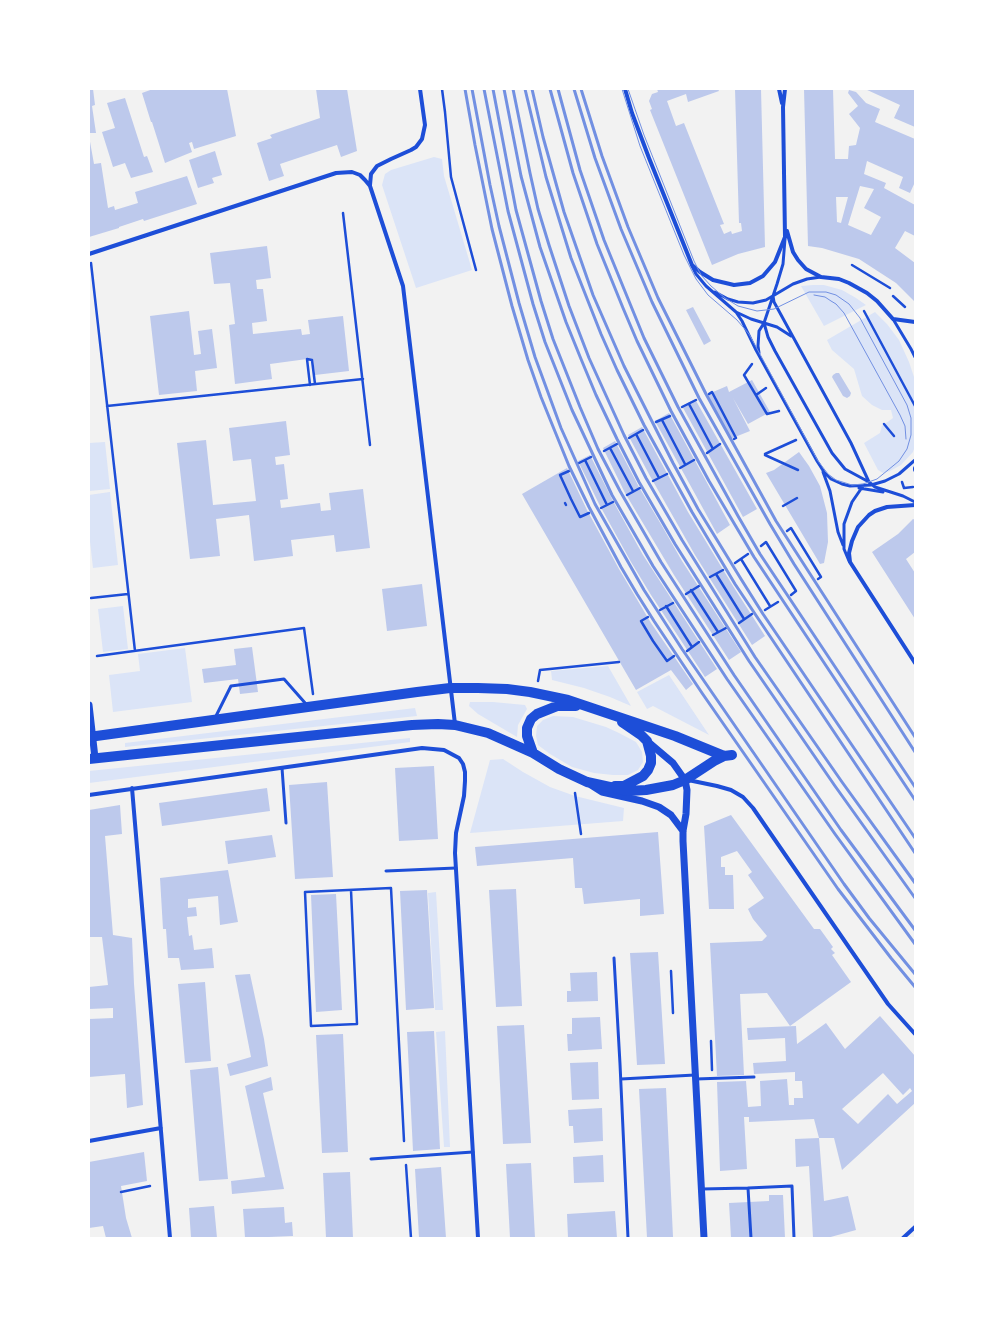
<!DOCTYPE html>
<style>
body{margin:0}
#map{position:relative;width:1004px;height:1327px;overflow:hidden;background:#f2f2f2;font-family:Poppins,sans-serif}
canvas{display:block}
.frame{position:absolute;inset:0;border:90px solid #fff;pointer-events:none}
</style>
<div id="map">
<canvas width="1004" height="1327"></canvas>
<div class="frame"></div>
</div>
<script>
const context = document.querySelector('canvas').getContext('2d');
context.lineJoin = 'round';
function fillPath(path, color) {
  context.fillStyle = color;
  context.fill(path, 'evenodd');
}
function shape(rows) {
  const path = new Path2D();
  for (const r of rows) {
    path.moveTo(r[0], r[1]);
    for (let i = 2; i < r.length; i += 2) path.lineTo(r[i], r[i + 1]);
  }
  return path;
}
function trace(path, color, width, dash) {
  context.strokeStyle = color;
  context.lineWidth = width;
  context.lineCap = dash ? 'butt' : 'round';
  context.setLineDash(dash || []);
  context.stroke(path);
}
const green = shape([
 [434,157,442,159,444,176,472,270,416,288,382,185,385,174,391,170],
 [813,285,824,285,842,290,856,298,866,305,824,326,801,286],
 [875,312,887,324,899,340,909,362,915,380,915,446,913,452,901,465,890,471,883,473,878,470,864,443,880,433,882,426,893,418,891,410,882,410,872,405,862,396,854,369,832,350,827,340],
 [105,442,110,489,89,491,89,443],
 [110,492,118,565,93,568,89,533,89,495],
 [123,606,128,649,103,652,98,609],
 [185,648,192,702,113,712,109,675,140,671,138,654],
 [608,666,631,706,610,697,584,688,552,680,551,671],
 [669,675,709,735,653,706,647,709,637,692],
 [470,702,493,702,525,705,527,709,518,725,517,737,478,714,469,706],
 [415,708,417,716,125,747,125,743],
 [553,716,573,717,606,727,619,733,636,742,642,752,643,762,638,770,628,775,613,775,594,773,572,767,550,754,538,745,536,736,537,726,543,720],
 [410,738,410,742,89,783,89,771],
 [503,759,523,772,550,787,575,796,624,808,623,821,470,833,490,760],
 [436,892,443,1010,435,1010,428,893],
 [445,1031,450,1147,444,1147,436,1032]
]);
const building = shape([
 [89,89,93,89,95,105,92,106,96,133,89,133],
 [153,89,227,89,236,136,194,149,192,142,189,143,192,152,165,163,152,122,151,122,142,93],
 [316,89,347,89,357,151,341,157,337,145,280,164,284,176,269,181,257,143,272,138,270,135,320,118],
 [657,89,718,89,719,91,688,102,686,94,667,101,676,126,684,123,724,224,720,225,724,234,731,231,732,234,742,231,741,223,739,223,735,89,761,89,765,247,738,254,712,265,650,110,652,109,649,101,652,94,658,92],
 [804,89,833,89,835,159,848,159,849,146,856,145,860,128,849,114,858,106,848,93,849,90,856,92,866,103,880,109,875,122,915,139,915,182,910,193,899,188,903,177,867,161,864,174,886,183,884,188,915,205,915,236,905,231,895,248,915,263,915,302,896,283,859,259,822,248,808,246],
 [860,186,874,189,864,208,881,217,871,235,848,225],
 [836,197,848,197,841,223,837,222],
 [865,89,915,89,915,127,894,118,900,105],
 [125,98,144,157,147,156,153,172,131,178,125,163,113,167,102,132,115,128,107,103],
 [89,136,94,164,101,163,108,208,114,206,115,210,138,203,135,192,187,176,197,204,144,221,143,219,119,227,119,228,89,237],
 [215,151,222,175,212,178,214,183,198,188,189,160],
 [267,246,271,278,256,280,257,289,263,289,267,321,252,323,253,334,301,329,302,335,310,334,308,320,343,316,349,371,315,375,313,359,307,359,270,364,272,379,235,384,229,325,235,324,230,283,214,284,210,253],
 [693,307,711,341,704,345,686,310],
 [189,311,194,355,201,354,198,331,212,329,217,368,195,371,197,391,159,395,150,316],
 [836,373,839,373,851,393,850,396,847,398,843,396,832,377,833,375],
 [752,380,770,412,748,424,733,398,750,431,730,439,706,395,727,386,729,392],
 [695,399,757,509,743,517,682,406],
 [669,413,730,525,717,534,655,421],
 [286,421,290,455,275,457,276,465,284,464,288,499,280,500,281,508,320,503,321,511,331,510,329,493,363,489,370,548,336,552,334,535,291,540,293,556,254,561,249,515,216,519,220,556,190,559,177,443,206,440,213,505,256,501,251,459,233,461,229,428],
 [642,427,688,512,733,586,765,636,752,645,695,555,650,476,628,435],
 [615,441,639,487,662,526,682,561,741,652,729,660,674,575,625,493,603,448],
 [799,452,809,466,820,486,827,513,828,542,824,563,820,564,766,473,774,470],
 [590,455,613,501,643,555,717,669,705,677,651,595,631,562,599,504,578,461],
 [567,468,587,510,619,569,651,623,693,684,686,690,671,670,636,690,522,494],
 [913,519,915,520,915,552,906,559,915,573,915,619,872,552,898,534],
 [422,584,427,626,387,631,382,589],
 [252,647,258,692,240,694,238,679,204,683,202,669,236,665,234,649],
 [434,766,438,839,399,841,395,768],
 [327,782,333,877,295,879,289,785],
 [267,788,270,811,162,826,159,803],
 [120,805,122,834,105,836,113,935,132,938,134,984,143,1105,127,1108,125,1074,89,1077,89,1019,113,1018,113,1008,89,1009,89,987,108,985,102,937,89,937,89,810],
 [731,815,814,929,820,929,833,947,831,949,835,953,832,955,851,982,790,1026,767,993,740,994,744,1075,717,1076,710,943,762,941,767,936,753,919,748,909,764,898,748,875,752,872,737,851,721,857,721,867,725,867,725,875,733,875,734,909,709,909,704,826],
 [658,832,664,914,640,916,640,899,584,904,582,888,575,888,573,858,477,866,475,847],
 [272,835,276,857,228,864,225,841],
 [228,870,238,922,220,925,218,896,188,899,188,908,196,907,197,916,187,917,189,936,192,935,194,950,212,948,214,968,181,970,179,958,168,958,166,929,163,929,160,878],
 [516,889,522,1006,496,1007,489,890],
 [427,890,434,1008,406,1010,400,891],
 [336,894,342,1010,316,1012,311,895],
 [658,952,665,1064,637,1065,630,953],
 [597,972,598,1001,567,1002,567,991,571,991,570,973],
 [250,974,264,1039,268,1066,230,1076,227,1064,251,1057,235,975],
 [205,982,211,1061,185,1063,178,984],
 [880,1016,915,1056,915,1103,842,1170,834,1138,819,1138,814,1119,749,1122,749,1117,744,1117,747,1169,720,1171,717,1082,746,1081,748,1107,761,1106,760,1081,787,1079,789,1105,794,1105,794,1098,803,1098,802,1081,795,1081,795,1072,754,1074,753,1063,786,1061,785,1038,748,1040,747,1028,796,1026,797,1044,826,1023,845,1049],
 [883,1073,903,1095,910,1088,912,1091,897,1104,888,1094,858,1124,842,1109],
 [600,1017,602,1049,568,1051,567,1034,572,1034,572,1018],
 [524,1025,531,1143,503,1144,497,1026],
 [434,1031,440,1149,413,1151,407,1032],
 [343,1034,348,1152,322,1153,316,1035],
 [598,1062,599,1099,572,1100,570,1063],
 [218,1067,228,1179,199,1181,190,1070],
 [271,1077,273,1090,263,1093,284,1189,232,1194,231,1181,265,1177,245,1086],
 [666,1088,673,1237,647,1238,639,1089],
 [602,1108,603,1141,574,1143,573,1126,569,1126,568,1110],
 [819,1138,824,1201,848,1196,856,1230,827,1238,813,1238,809,1166,796,1167,795,1139],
 [144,1152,147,1181,121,1186,126,1218,132,1238,106,1238,103,1226,89,1228,89,1162],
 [603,1155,604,1182,574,1183,573,1157],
 [531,1163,535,1238,510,1238,506,1164],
 [441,1167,446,1238,419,1238,415,1169],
 [350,1172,353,1238,326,1238,323,1173],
 [769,1195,783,1195,785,1238,731,1238,729,1203,769,1201],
 [214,1206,217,1238,191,1238,189,1208],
 [284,1207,285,1223,292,1222,293,1236,245,1238,243,1209],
 [615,1211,617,1238,568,1238,567,1214]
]);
const path = shape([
 [442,89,445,112,451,177,476,270],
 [343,213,370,445],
 [91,263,135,651],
 [852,265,890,288],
 [893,296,905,307],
 [864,311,915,406],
 [752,364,744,375,767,414,779,411],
 [310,385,307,359,312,360,315,384],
 [709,394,712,392,736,438,734,439],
 [756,395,766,388],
 [689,404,713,449],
 [107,406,363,379],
 [682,407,696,400],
 [662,420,685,464],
 [656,422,670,416],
 [884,424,894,436],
 [636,434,659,478],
 [629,438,643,430],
 [610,448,633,491],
 [604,451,617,444],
 [707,453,720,444],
 [765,454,796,440],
 [765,455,798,470],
 [585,460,607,505],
 [579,463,591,457],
 [680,468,694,460],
 [569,471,560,475,571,499,580,517,589,513],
 [653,481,667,474],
 [902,482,904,488,913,487],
 [627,495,640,488],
 [565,503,566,505],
 [783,506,797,498],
 [601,508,613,502],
 [787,531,791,528,821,577,818,579],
 [761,546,766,542,796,591,791,595],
 [741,559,770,606],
 [735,563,748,554],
 [716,574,744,619],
 [710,577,723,570],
 [691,590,718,632],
 [686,594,699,586],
 [91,598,128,594],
 [666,606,692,647],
 [660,610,673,603],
 [765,610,778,602],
 [648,617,641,621,653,641,667,661,674,656],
 [739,623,752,614],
 [713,635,726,628],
 [687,651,699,642],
 [97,656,304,628,313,694],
 [538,681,540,670,619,662],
 [575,793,581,834],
 [351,890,357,1024,311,1026,305,892,391,888,404,1141],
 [671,971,673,1013],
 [711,1041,712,1070],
 [406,1165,411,1238],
 [121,1192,150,1186]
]);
const service = shape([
 [692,266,696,274,706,286,736,312,751,319,777,327,791,336],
 [715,292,728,299,738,302,753,303,766,300,793,284,807,279,821,277],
 [773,296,774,302,851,443,869,482],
 [736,312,742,321,756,350,817,461,824,472,831,479,842,484,850,486,871,485,885,481,899,474,915,460],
 [893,319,911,349,915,357],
 [764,323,768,337,775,351,832,453,845,469,869,482,875,487,903,496,915,502],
 [759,353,758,346,759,331,764,323,777,284,783,264,785,239],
 [823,472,830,491,838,532,843,545],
 [859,488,883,492],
 [849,561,844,549,844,524,852,502,863,486],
 [215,718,231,686,284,679,306,704],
 [282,768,286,823],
 [386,871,456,868],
 [614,958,620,1064,628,1238],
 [621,1079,695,1075],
 [696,1079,754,1077],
 [371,1159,473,1152],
 [748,1188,792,1186,794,1238],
 [702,1189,748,1188,751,1238]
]);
const minor = shape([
 [625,89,632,113,649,158,692,265,700,272,713,280,734,285,750,283,763,276,775,262,785,237,783,107,785,89],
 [779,89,782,103],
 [370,185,371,174,377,166,391,159,411,150,416,147,422,139,425,125,420,89],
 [787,231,793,252,798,260,806,269,821,277,839,279,849,283,867,293,877,301,893,319,915,322],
 [89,254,336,173,352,172,360,175,365,180,370,186,403,286,455,724],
 [915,468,915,470],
 [915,505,887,507,875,511,869,515,858,527,852,541,849,553,850,562,915,663],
 [688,780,717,786,731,790,743,797,753,808,888,1004,915,1034],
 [132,788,170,1238],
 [89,795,422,748,444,750,459,758,463,764,465,772,465,781,464,796,456,833,455,853,478,1238],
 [89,1141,161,1128],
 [903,1238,915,1227]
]);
const tertiary = shape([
 [89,705,95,758],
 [647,741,673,763,685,780,687,790,686,814,683,831,683,841,704,1238],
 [591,785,602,792,642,801,659,807,671,815,683,831]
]);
const primary = shape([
 [89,737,417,692,450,688,478,688,507,689,530,692,568,700,675,736,724,756],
 [533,753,527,736,527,728,531,719,537,714,557,706,576,706],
 [89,759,412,725,438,724,455,725,488,733,533,753,559,769,587,782,628,791,646,790,673,785,685,780,714,761,724,756,732,755],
 [615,786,624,786,643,776,648,770,651,763,651,756,647,741,641,735,622,722]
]);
const tram = shape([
 [622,89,640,146,684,255,696,279,708,295,737,320,749,334,818,461,828,474,836,480,852,485,863,484,877,479,899,461,907,449,911,435,911,418,907,405,860,318,849,304,836,295,826,292,809,292,774,309,757,311,738,306,725,298,711,286,701,275,694,261,644,135,628,89],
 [814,295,825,297,831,301,836,304,844,313,900,415,905,426,906,439]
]);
const rail = shape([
 [465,89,475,145,492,229,512,306,528,360,541,397,569,466,589,507,621,567,637,594,654,621,702,693,838,889,891,958,915,987],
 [472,89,490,185,499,226,519,303,535,357,561,428,595,504,644,590,682,649,844,884,869,918,915,974],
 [484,89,508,211,533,304,545,342,572,410,612,495,653,566,727,679,835,834,915,944],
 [493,89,516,210,541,301,553,339,580,407,598,449,620,491,661,562,734,675,841,830,915,930],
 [504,89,521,176,540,247,566,322,581,359,596,395,617,439,639,482,675,544,749,661,835,786,915,898],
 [513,89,530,173,538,209,549,245,569,306,589,358,624,435,646,478,682,540,755,657,842,782,915,883],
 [525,89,546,177,571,258,601,334,617,370,644,425,692,512,735,584,915,853],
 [532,89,543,137,564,212,593,295,624,366,673,463,698,509,741,579,763,614,915,838],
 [550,89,573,173,597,244,623,308,637,341,671,411,709,481,754,557,915,800],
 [558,89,580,170,604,240,644,338,678,407,738,516,760,554,915,787],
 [574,89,595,158,621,229,652,302,699,398,770,524,794,564,915,752],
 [581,89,602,156,628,227,658,298,706,394,776,521,915,737]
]);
fillPath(green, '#dbe4f7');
fillPath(building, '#bdc9ec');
trace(path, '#1d4ed8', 2.5);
trace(service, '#1d4ed8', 3);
trace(minor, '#1d4ed8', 4);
trace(tertiary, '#1d4ed8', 7);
trace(primary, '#1d4ed8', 10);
trace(tram, '#7290e2', 1);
trace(rail, '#7290e2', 3);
</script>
